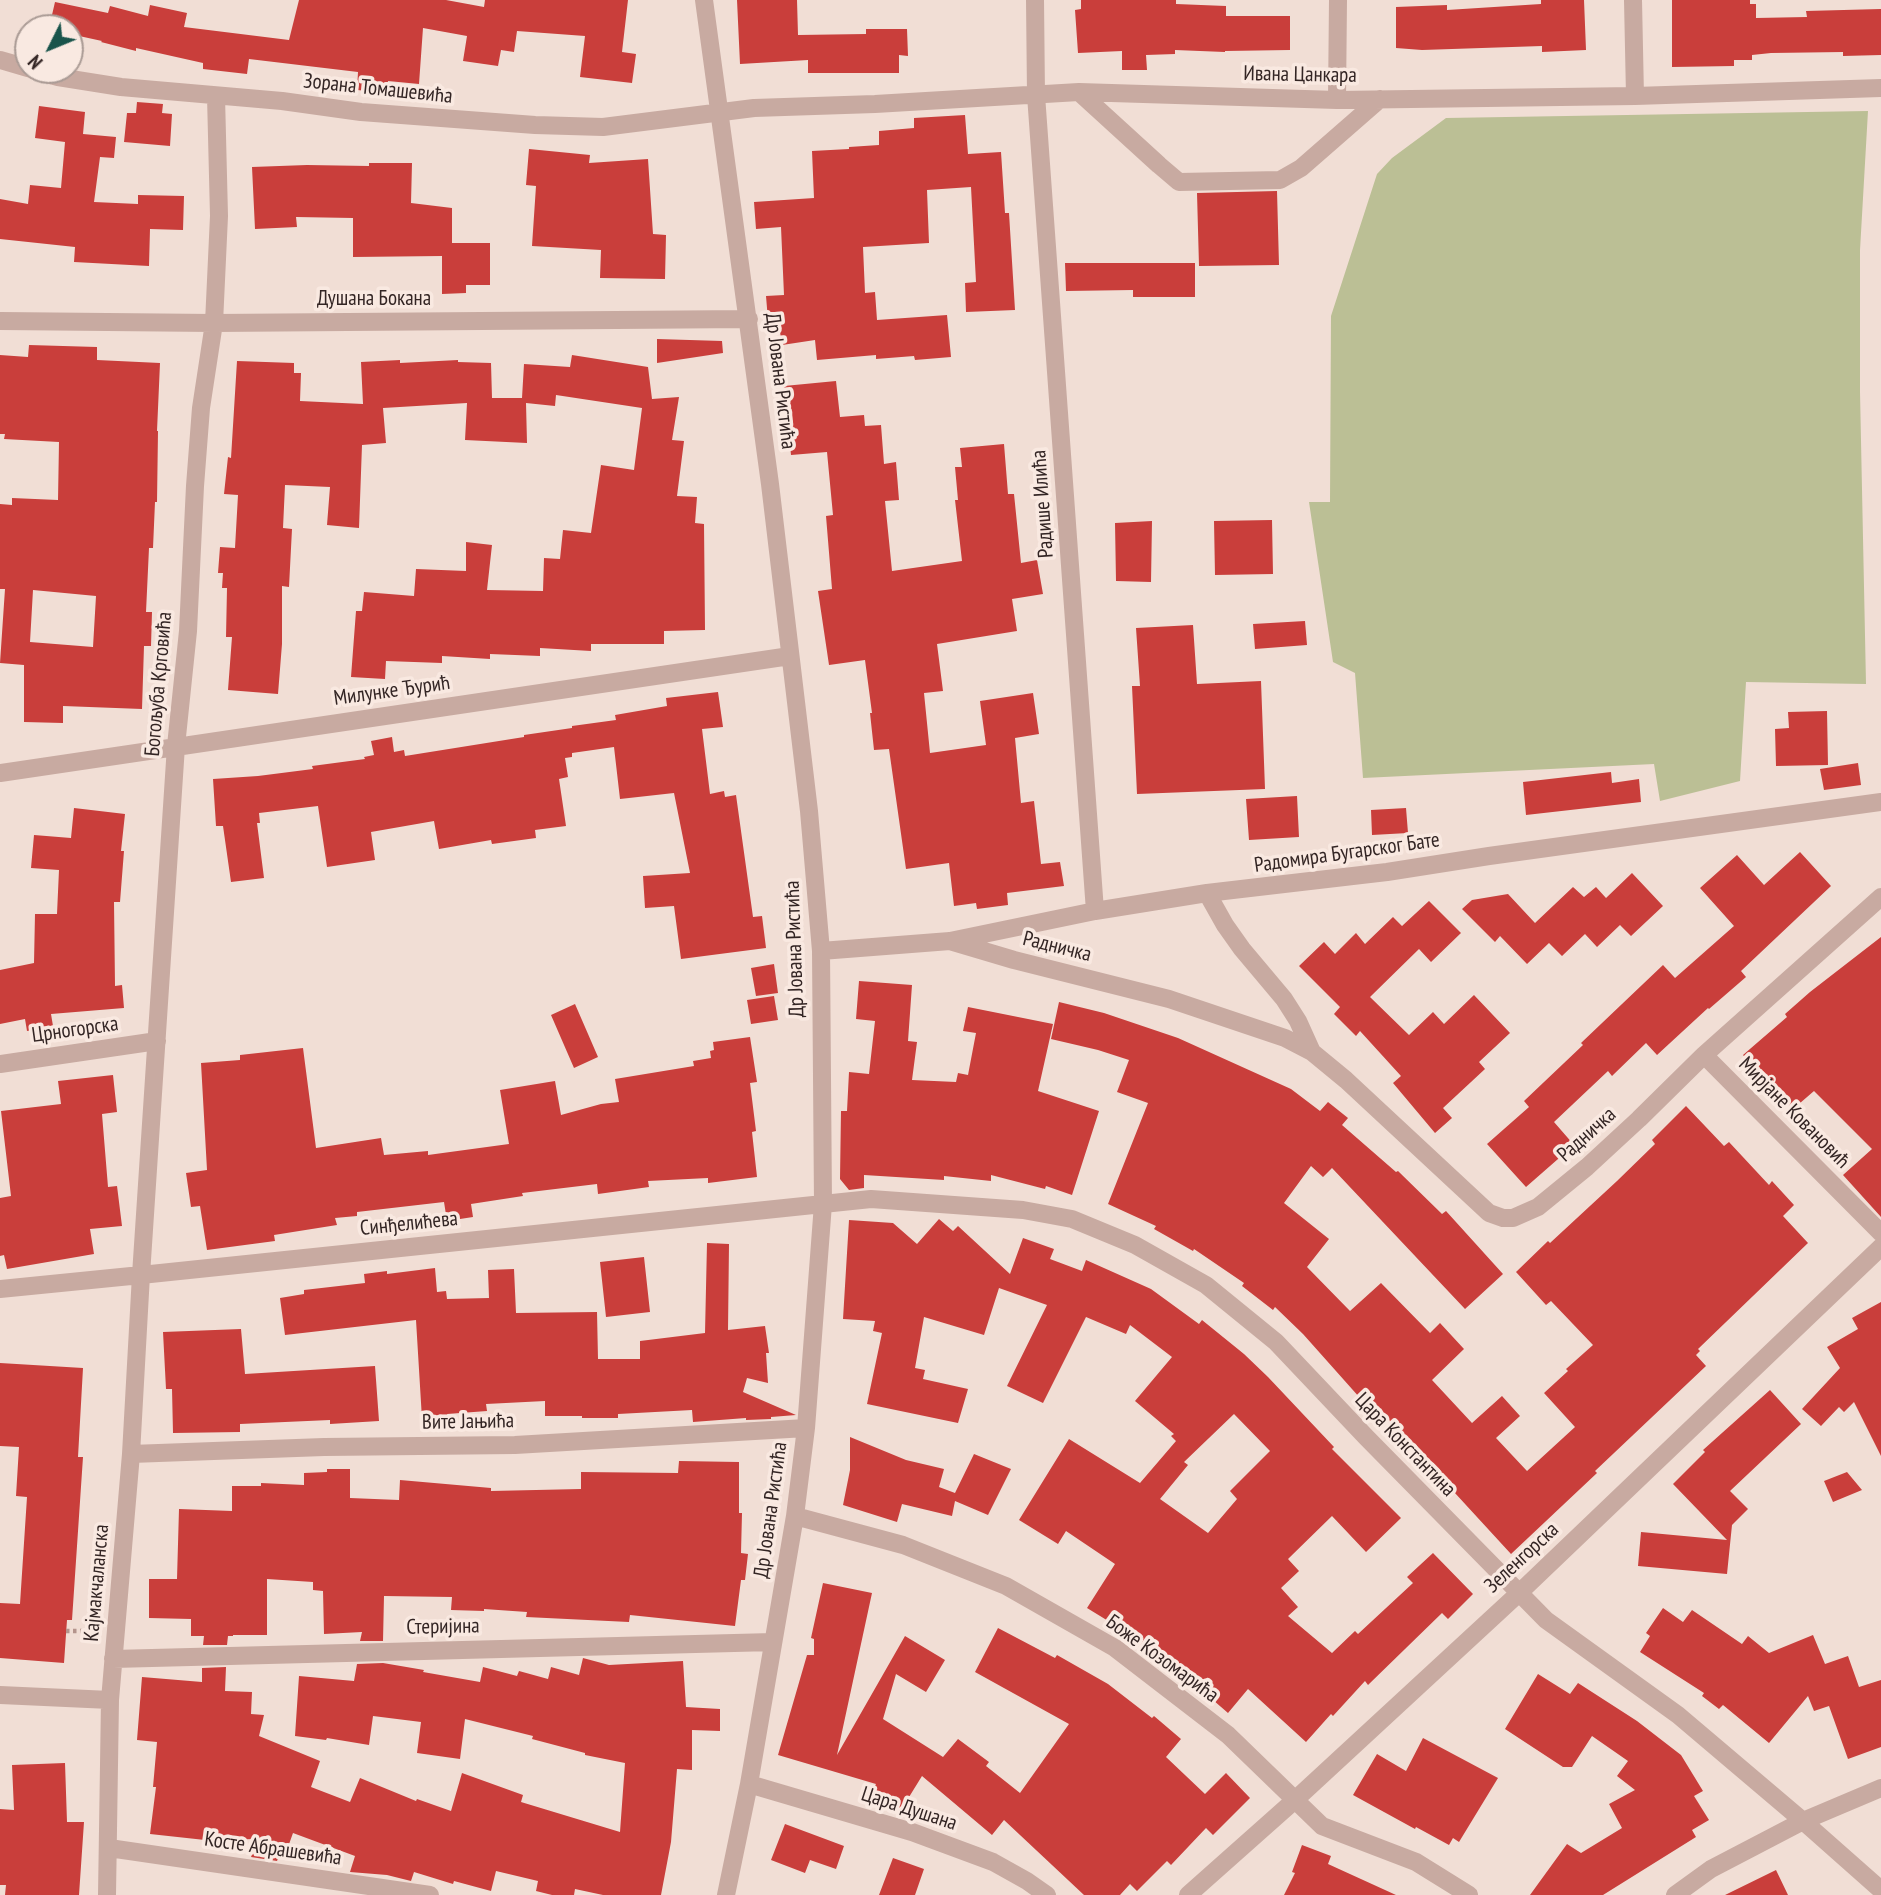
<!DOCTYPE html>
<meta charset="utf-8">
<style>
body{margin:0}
#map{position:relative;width:1881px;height:1895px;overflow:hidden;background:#f1ded5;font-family:"PT Sans Narrow",sans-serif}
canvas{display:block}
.north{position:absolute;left:14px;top:14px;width:70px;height:70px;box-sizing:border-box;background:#f9e9e1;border:2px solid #aa9b95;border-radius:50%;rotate:227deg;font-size:19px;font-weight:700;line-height:28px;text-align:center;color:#332524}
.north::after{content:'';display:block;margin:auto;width:24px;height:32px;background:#19544b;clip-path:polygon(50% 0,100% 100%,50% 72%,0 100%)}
</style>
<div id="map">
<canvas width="1881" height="1895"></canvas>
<div class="north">N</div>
</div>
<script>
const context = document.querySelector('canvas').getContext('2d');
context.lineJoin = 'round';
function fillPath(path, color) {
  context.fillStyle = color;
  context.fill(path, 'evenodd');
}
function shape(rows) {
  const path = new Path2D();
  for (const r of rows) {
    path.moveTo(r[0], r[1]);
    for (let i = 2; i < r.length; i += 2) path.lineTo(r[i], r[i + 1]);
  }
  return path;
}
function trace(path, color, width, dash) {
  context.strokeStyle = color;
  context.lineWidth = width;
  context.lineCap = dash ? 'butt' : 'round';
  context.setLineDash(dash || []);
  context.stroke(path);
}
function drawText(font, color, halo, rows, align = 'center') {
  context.font = font + ' "PT Sans Narrow",sans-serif';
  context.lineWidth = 7;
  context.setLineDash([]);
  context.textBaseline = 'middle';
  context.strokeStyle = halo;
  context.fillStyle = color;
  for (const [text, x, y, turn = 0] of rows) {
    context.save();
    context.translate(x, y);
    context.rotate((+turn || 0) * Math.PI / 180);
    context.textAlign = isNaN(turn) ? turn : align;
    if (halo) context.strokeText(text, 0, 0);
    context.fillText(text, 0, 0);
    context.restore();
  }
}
const green = shape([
 [1868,111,1860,250,1860,392,1866,684,1746,682,1740,781,1660,801,1654,764,1363,778,1355,673,1333,662,1309,502,1330,502,1331,316,1377,174,1392,158,1446,118]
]);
const building = shape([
 [299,0,446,0,484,7,485,0,628,0,622,52,636,54,632,83,580,77,585,36,517,31,514,52,501,50,498,66,463,61,467,36,423,28,419,84,388,81,387,93,357,90,358,72,249,59,247,74,203,69,203,63,136,48,136,51,101,42,102,41,70,34,70,28,49,28,55,2,108,13,110,6,148,16,150,5,187,13,184,27,289,40],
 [737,0,797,0,798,35,866,34,866,29,907,29,908,56,899,55,899,73,808,73,808,60,740,64],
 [1081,0,1176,0,1176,4,1226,6,1226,16,1290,16,1290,50,1225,51,1225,52,1175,50,1175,54,1146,55,1147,70,1122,70,1122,51,1078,53,1075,10,1081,9],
 [1541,0,1584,0,1586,50,1542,52,1542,46,1422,50,1396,48,1396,7,1447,5,1447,10,1541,4],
 [1672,0,1750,0,1750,4,1756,4,1756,18,1807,17,1806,11,1881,9,1881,55,1843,56,1843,52,1771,53,1752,55,1752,60,1734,60,1734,66,1672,67],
 [137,102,163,104,162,113,172,114,170,146,124,142,127,113,136,113],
 [39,106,85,112,83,134,116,137,114,158,100,157,94,202,138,204,138,195,184,196,183,230,150,229,149,266,74,262,75,247,0,239,0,199,28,204,30,185,61,188,65,142,35,138],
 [965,115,968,154,1001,152,1005,213,1009,213,1015,310,966,312,965,283,976,282,971,187,927,190,929,243,863,247,865,293,875,292,877,320,947,315,951,357,915,360,914,356,876,359,876,355,817,360,815,340,782,345,778,319,768,320,766,296,784,295,781,227,756,229,754,202,814,198,812,151,849,149,849,147,879,145,879,131,914,128,914,118],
 [529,149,590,155,589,163,648,159,653,234,666,235,665,279,600,278,601,250,532,246,536,186,526,185],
 [369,163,412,163,411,203,452,208,452,243,490,243,490,285,466,285,466,293,442,294,442,256,353,257,353,218,296,217,297,227,255,229,252,167,307,165,369,166],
 [1277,191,1279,265,1199,266,1197,193],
 [1065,263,1195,263,1195,297,1133,297,1133,290,1066,291],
 [657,339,722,341,723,353,657,363],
 [29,345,97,347,97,360,160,363,157,431,158,431,157,502,155,502,153,548,149,548,146,612,152,612,151,646,144,646,142,709,63,706,63,723,24,722,24,665,0,663,5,589,0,589,0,504,12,505,12,498,58,500,59,442,4,439,5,434,0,434,0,355,28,357],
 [33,590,96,596,93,647,30,642],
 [572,355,648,367,652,399,679,397,672,440,684,441,677,496,697,497,695,523,704,524,705,630,664,631,664,644,591,644,591,651,540,648,540,656,490,654,490,659,442,656,442,663,386,661,385,679,351,677,356,611,362,611,364,592,414,596,416,569,466,571,466,542,492,545,487,590,543,591,544,558,560,559,563,530,591,533,601,465,634,470,642,408,556,395,555,406,526,403,527,443,465,440,467,403,383,408,386,443,362,445,359,528,327,525,330,487,285,485,283,528,292,529,289,587,282,586,282,644,278,694,228,690,232,637,226,637,227,588,222,588,223,573,218,573,220,547,235,548,238,495,224,494,228,457,231,458,237,361,294,363,294,373,301,373,300,401,363,404,361,362,400,360,400,363,458,360,458,362,491,363,492,398,522,398,524,364,570,367],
 [836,381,840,417,864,415,865,426,881,425,884,464,896,462,899,500,885,501,892,571,962,561,955,500,958,500,955,467,962,467,960,448,1004,444,1008,494,1014,494,1021,563,1037,560,1043,594,1012,599,1017,631,937,644,943,691,924,693,930,753,986,745,980,701,1033,693,1039,734,1015,738,1021,803,1034,801,1041,864,1060,862,1064,886,1007,893,1008,905,977,909,976,903,954,906,949,863,906,869,889,749,874,750,870,713,872,713,865,660,829,665,818,591,832,589,826,516,833,515,827,452,791,455,784,386],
 [1272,520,1273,574,1215,575,1214,521],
 [1152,521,1151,582,1116,581,1115,523],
 [1305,621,1307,645,1255,649,1253,624],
 [1193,625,1197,684,1261,681,1265,789,1137,794,1132,686,1140,686,1136,628],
 [718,692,723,727,702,729,710,794,724,791,725,797,736,795,753,917,762,916,766,948,681,959,674,906,645,908,643,876,690,873,674,793,620,799,614,747,572,753,572,757,565,758,568,777,559,779,566,826,535,830,536,838,492,844,491,840,439,849,434,821,371,832,375,860,327,867,318,806,259,813,260,823,257,823,264,878,231,882,223,826,216,826,213,779,258,776,313,769,312,766,365,759,364,757,374,755,371,741,392,737,394,752,404,750,405,756,524,737,524,735,572,728,572,726,616,720,615,715,667,706,666,698],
 [1827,711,1828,765,1776,766,1775,729,1789,728,1788,712],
 [1858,763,1861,785,1824,790,1820,769],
 [1611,772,1612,783,1639,779,1641,802,1526,815,1523,782],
 [1297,796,1299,837,1249,840,1246,799],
 [74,808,125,814,121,851,124,851,120,902,114,902,115,986,122,985,124,1008,51,1014,53,1026,27,1031,25,1019,0,1024,0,970,34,963,35,914,57,914,59,870,31,868,34,835,71,838],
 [1406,808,1408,833,1372,835,1371,810],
 [1800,852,1831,886,1741,971,1746,977,1709,1009,1708,1008,1657,1055,1646,1043,1612,1076,1608,1071,1554,1122,1574,1145,1526,1187,1487,1144,1529,1107,1524,1101,1583,1045,1581,1043,1663,965,1675,978,1734,926,1700,888,1737,855,1764,885],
 [1632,873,1663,906,1631,936,1620,925,1597,947,1585,934,1562,956,1549,943,1527,964,1500,936,1495,942,1462,909,1472,900,1508,894,1535,923,1573,887,1584,897,1596,887,1606,898],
 [1429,901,1461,933,1431,962,1419,949,1370,997,1409,1035,1433,1012,1444,1024,1474,995,1510,1033,1479,1062,1485,1069,1443,1108,1452,1118,1435,1133,1393,1083,1401,1076,1360,1031,1356,1036,1334,1014,1340,1007,1299,966,1324,942,1335,954,1356,933,1365,944,1393,917,1402,926],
 [1881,937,1881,1217,1843,1175,1872,1149,1814,1091,1792,1110,1743,1055,1787,1017,1785,1014,1810,992],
 [774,964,778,993,756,996,751,968],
 [859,981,912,985,908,1041,917,1042,912,1080,956,1082,958,1073,968,1075,976,1033,963,1031,968,1007,1053,1024,1038,1091,1099,1111,1072,1195,1046,1186,1045,1189,991,1175,991,1181,944,1176,944,1180,864,1175,864,1188,849,1190,840,1179,841,1111,847,1111,849,1072,869,1074,875,1021,856,1019],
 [774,996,778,1020,751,1024,747,1000],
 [1059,1002,1104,1013,1178,1038,1291,1089,1320,1111,1328,1102,1348,1118,1342,1125,1396,1172,1398,1171,1442,1214,1446,1211,1503,1274,1465,1309,1332,1168,1323,1177,1311,1166,1284,1203,1329,1239,1307,1267,1350,1311,1381,1283,1430,1333,1440,1323,1464,1349,1432,1380,1472,1423,1502,1396,1520,1416,1496,1438,1527,1471,1575,1427,1544,1393,1568,1371,1566,1369,1593,1345,1551,1301,1546,1305,1516,1272,1548,1241,1550,1243,1617,1181,1655,1144,1652,1140,1686,1106,1724,1146,1729,1142,1769,1185,1772,1181,1794,1205,1783,1216,1808,1243,1698,1349,1700,1351,1696,1355,1706,1366,1595,1471,1597,1473,1511,1554,1443,1480,1441,1482,1412,1452,1416,1449,1365,1394,1360,1398,1303,1334,1275,1307,1273,1310,1242,1286,1244,1283,1194,1249,1193,1251,1154,1229,1156,1226,1108,1204,1148,1103,1117,1092,1129,1060,1098,1050,1051,1039],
 [575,1004,598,1057,574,1068,551,1015],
 [750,1037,757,1082,750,1083,756,1131,752,1132,757,1177,708,1183,708,1178,648,1181,649,1187,598,1194,597,1184,522,1193,523,1196,471,1204,473,1217,447,1221,444,1202,357,1212,357,1216,335,1218,337,1225,274,1235,275,1241,207,1250,200,1206,191,1207,186,1173,207,1170,201,1063,240,1060,240,1055,303,1048,316,1148,381,1138,384,1155,428,1151,428,1155,509,1144,500,1090,555,1081,561,1115,601,1104,619,1102,615,1079,694,1066,693,1061,711,1058,710,1051,714,1050,713,1042],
 [113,1075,117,1112,102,1114,108,1187,117,1186,122,1226,90,1229,94,1254,7,1269,4,1255,0,1256,0,1198,11,1196,1,1111,61,1104,58,1081],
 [939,1219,953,1231,958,1226,1010,1274,1023,1238,1054,1249,1050,1259,1082,1271,1086,1260,1151,1289,1199,1324,1202,1320,1244,1354,1268,1377,1334,1447,1332,1449,1401,1518,1366,1552,1332,1516,1288,1559,1299,1571,1281,1588,1298,1607,1288,1616,1332,1653,1355,1631,1358,1634,1413,1583,1407,1577,1433,1553,1473,1594,1448,1619,1442,1613,1368,1685,1365,1681,1333,1716,1331,1714,1306,1742,1248,1689,1228,1713,1176,1668,1175,1669,1134,1640,1136,1638,1087,1608,1115,1564,1066,1531,1058,1544,1019,1520,1069,1439,1140,1483,1176,1441,1171,1436,1174,1434,1135,1401,1172,1357,1130,1325,1126,1334,1086,1317,1043,1403,1007,1386,1047,1305,999,1288,984,1335,924,1317,915,1368,925,1370,923,1379,968,1389,958,1423,867,1404,882,1333,873,1331,875,1321,843,1319,849,1220,893,1223,917,1244],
 [1234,1414,1270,1451,1230,1491,1237,1499,1208,1533,1160,1499,1188,1465,1184,1462],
 [707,1243,729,1244,728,1330,765,1326,769,1353,766,1353,768,1383,747,1378,743,1392,796,1415,771,1417,771,1419,746,1420,746,1418,693,1422,692,1410,618,1414,618,1418,582,1418,582,1416,545,1416,545,1401,486,1404,487,1411,447,1414,448,1417,422,1419,416,1320,285,1335,280,1298,304,1294,304,1290,365,1283,364,1274,387,1271,387,1274,435,1268,437,1292,446,1291,447,1299,489,1298,488,1270,514,1269,516,1313,597,1312,598,1359,640,1359,640,1341,705,1333],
 [644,1257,650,1312,606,1317,600,1262],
 [1881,1302,1881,1456,1854,1402,1844,1412,1839,1407,1821,1426,1802,1409,1840,1368,1827,1347,1858,1329,1852,1318],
 [241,1329,245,1374,375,1366,379,1421,330,1424,330,1420,240,1424,240,1432,173,1433,172,1389,166,1389,163,1332],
 [0,1363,83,1368,78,1457,83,1457,72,1620,67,1620,64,1663,0,1658,0,1603,20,1604,27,1497,16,1496,19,1447,0,1446],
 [1770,1390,1801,1424,1730,1491,1748,1509,1732,1525,1727,1574,1638,1566,1641,1532,1727,1540,1673,1484,1705,1452,1703,1450],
 [850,1437,906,1460,944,1469,939,1487,955,1493,974,1454,1011,1469,988,1515,955,1501,952,1516,902,1504,897,1522,843,1505,850,1470],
 [679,1461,739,1462,739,1513,742,1513,741,1553,748,1554,745,1580,741,1580,735,1626,630,1615,629,1622,526,1617,527,1612,484,1609,484,1611,451,1610,452,1597,384,1596,383,1641,360,1641,362,1632,324,1634,323,1591,313,1590,313,1582,267,1579,267,1635,233,1635,233,1636,228,1636,227,1645,203,1645,204,1636,191,1636,191,1619,149,1618,149,1579,177,1579,179,1509,232,1511,232,1486,261,1486,261,1483,304,1485,304,1473,327,1472,327,1469,350,1469,350,1498,399,1500,400,1480,491,1488,491,1491,581,1489,581,1472,678,1473],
 [1847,1472,1862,1490,1833,1502,1824,1481],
 [823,1583,872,1593,837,1755,905,1636,945,1660,926,1692,896,1674,883,1719,943,1757,958,1739,989,1762,986,1766,1020,1793,1069,1724,975,1672,998,1628,1055,1658,1057,1655,1108,1684,1152,1718,1154,1716,1181,1739,1166,1757,1205,1794,1226,1773,1250,1798,1213,1835,1206,1828,1171,1865,1167,1861,1137,1891,1130,1884,1120,1895,1084,1895,1004,1820,992,1835,922,1776,901,1810,872,1791,876,1784,778,1755,807,1655,814,1655,814,1639,811,1638],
 [1663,1608,1683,1622,1692,1610,1742,1644,1748,1636,1769,1653,1813,1635,1825,1664,1848,1656,1859,1687,1881,1680,1881,1747,1848,1759,1829,1706,1814,1711,1808,1696,1769,1743,1723,1705,1719,1709,1702,1696,1704,1693,1640,1652,1650,1636,1646,1633],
 [583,1658,609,1665,683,1661,686,1707,720,1709,720,1731,692,1730,692,1770,677,1769,671,1842,661,1895,603,1895,575,1889,574,1895,552,1895,536,1891,538,1881,496,1871,491,1891,454,1881,453,1884,414,1872,411,1881,387,1875,350,1872,355,1856,293,1833,288,1847,283,1845,277,1861,251,1857,258,1839,205,1840,150,1834,156,1787,153,1787,157,1742,137,1740,142,1677,202,1682,202,1668,226,1667,225,1691,252,1692,251,1714,264,1715,259,1736,320,1761,311,1787,350,1802,360,1778,416,1801,417,1799,451,1811,462,1773,523,1795,521,1802,620,1832,625,1763,585,1755,585,1753,532,1739,533,1736,465,1719,460,1759,417,1753,421,1722,373,1716,369,1745,327,1738,326,1740,295,1736,299,1676,354,1681,357,1664,383,1663,424,1670,423,1672,480,1682,483,1667,517,1676,519,1671,548,1679,551,1667,579,1675],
 [1538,1674,1570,1694,1578,1683,1637,1721,1681,1755,1703,1791,1694,1796,1709,1820,1692,1830,1696,1837,1603,1895,1530,1895,1567,1844,1581,1853,1622,1828,1609,1804,1635,1790,1617,1776,1628,1761,1592,1736,1572,1767,1563,1767,1505,1729],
 [1423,1738,1498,1778,1459,1842,1453,1838,1449,1845,1416,1827,1415,1829,1353,1795,1377,1754,1406,1771],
 [65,1763,67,1822,84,1822,79,1895,5,1895,6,1885,0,1885,0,1809,14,1810,12,1765],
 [785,1824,844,1846,836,1869,810,1860,805,1873,771,1860],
 [1302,1845,1331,1856,1328,1864,1396,1895,1284,1895,1295,1873,1292,1872],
 [893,1858,924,1869,915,1895,879,1895],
 [1776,1870,1788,1895,1725,1895]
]);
const path = shape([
 [66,1631,93,1631]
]);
const minor = shape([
 [704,0,770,484,809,811,821,951,823,1204,806,1428,795,1516,749,1784,726,1895],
 [1035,0,1036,95,1095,911],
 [1633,0,1635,96],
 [0,60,28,68],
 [33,70,58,77,121,87,282,101,361,112,535,125,603,127,754,108,875,104,1079,92,1337,100,1635,96,1881,88],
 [1079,92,1159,165,1179,182,1280,180,1301,168,1380,99],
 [1337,100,1338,0],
 [0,321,214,323,749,319],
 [0,773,790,656],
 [1207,893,1225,925,1242,949,1284,999,1298,1021,1312,1052],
 [950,941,1014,960,1169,999,1285,1038,1312,1052,1346,1080,1489,1213,1503,1218,1513,1218,1538,1207,1587,1167,1639,1119,1704,1055,1881,897],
 [821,951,950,941,1095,911,1207,893,1387,872,1489,856,1881,802],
 [1704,1055,1881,1233],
 [0,1064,157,1041],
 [0,1289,141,1275,871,1199,1023,1210,1072,1219,1135,1245,1206,1285,1276,1342,1366,1437,1546,1620,1678,1715,1803,1821,1881,1890],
 [131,1454,324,1447,515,1445,806,1428],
 [795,1516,903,1545,1006,1586,1115,1648,1228,1735,1322,1826,1416,1862,1469,1895],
 [113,1659,773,1642],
 [0,1695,110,1700],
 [749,1784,912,1832,993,1862,1027,1881,1047,1895],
 [109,1848,430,1895],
 [107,1895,110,1700,131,1454,141,1275,176,746,188,631,195,486,201,408,214,323,219,216,216,96],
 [1188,1895,1296,1799,1518,1594,1881,1247],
 [1675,1895,1711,1869,1803,1821,1881,1788]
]);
const streetNames = [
 ["Ивана Цанкара",1300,75,1],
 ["Зорана Томашевића",378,89,6],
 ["Душана Бокана",374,299],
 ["Др Јована Ристића",780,381,83],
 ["Радише Илића",1043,504,-94],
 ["Богољуба Крговића",159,684,-85],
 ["Милунке Ђурић",392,691,-8],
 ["Радомира Бугарског Бате",1347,853,-8],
 ["Радничка",1057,947,14],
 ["Др Јована Ристића",795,949,-92],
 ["Црногорска",75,1030,-8],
 ["Мирјане Ковановић",1794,1113,45],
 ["Радничка",1587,1135,-42],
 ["Синђелићева",409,1224,-6],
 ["Вите Јањића",468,1422,-1],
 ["Цара Константина",1405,1445,46],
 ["Др Јована Ристића",771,1510,-82],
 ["Зеленгорска",1522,1558,-43],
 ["Кајмакчаланска",97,1583,-85],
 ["Стеријина",443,1627,-1],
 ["Боже Козомарића",1162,1659,36],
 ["Цара Душана",909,1809,18],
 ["Косте Абрашевића",273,1849,8]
];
fillPath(green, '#bbbf95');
fillPath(building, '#c93e3b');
trace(path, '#b4948c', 4.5, [3.5, 3.5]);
trace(minor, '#c8aaa1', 18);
drawText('21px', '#332524', '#f9e9e1', streetNames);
</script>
